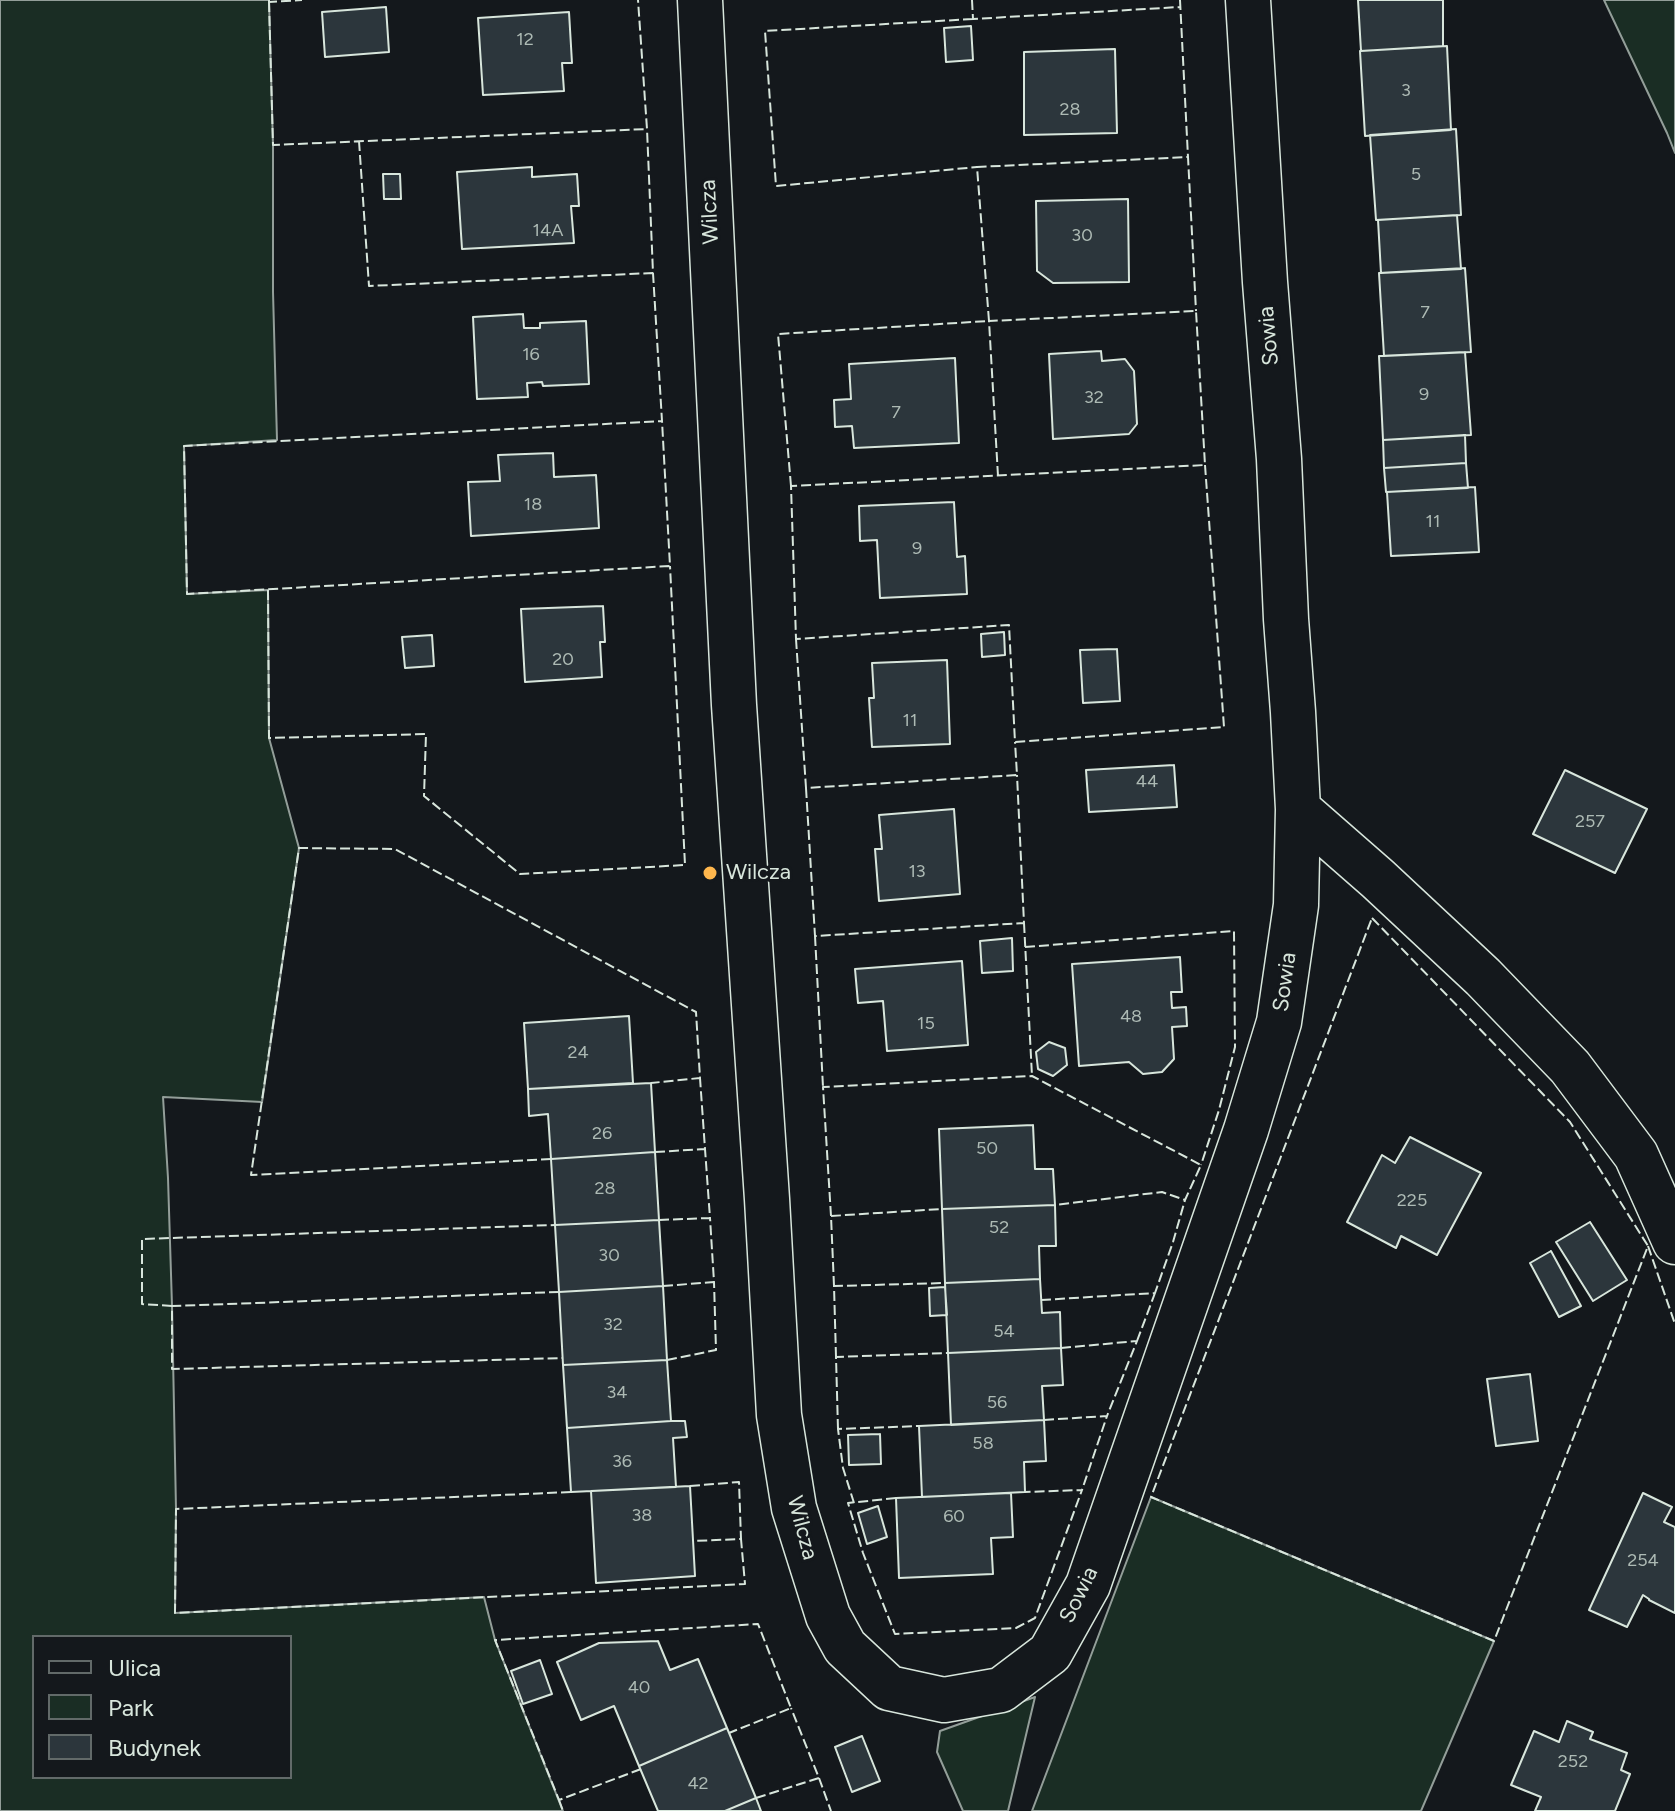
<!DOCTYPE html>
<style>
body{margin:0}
#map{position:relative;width:1675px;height:1811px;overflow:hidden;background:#14181c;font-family:Figtree,sans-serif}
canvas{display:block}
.legend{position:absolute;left:32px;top:1635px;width:260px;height:144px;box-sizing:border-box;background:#14181c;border:2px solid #626a69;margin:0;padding:10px 14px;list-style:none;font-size:24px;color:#d8e6dc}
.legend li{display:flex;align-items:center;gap:16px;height:40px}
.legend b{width:40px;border:2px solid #626a69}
</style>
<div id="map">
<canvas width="1675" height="1811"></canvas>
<ul class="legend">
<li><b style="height:10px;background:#14181c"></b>Ulica</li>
<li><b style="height:22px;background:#1a2d24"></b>Park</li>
<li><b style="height:22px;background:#2c363c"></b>Budynek</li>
</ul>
</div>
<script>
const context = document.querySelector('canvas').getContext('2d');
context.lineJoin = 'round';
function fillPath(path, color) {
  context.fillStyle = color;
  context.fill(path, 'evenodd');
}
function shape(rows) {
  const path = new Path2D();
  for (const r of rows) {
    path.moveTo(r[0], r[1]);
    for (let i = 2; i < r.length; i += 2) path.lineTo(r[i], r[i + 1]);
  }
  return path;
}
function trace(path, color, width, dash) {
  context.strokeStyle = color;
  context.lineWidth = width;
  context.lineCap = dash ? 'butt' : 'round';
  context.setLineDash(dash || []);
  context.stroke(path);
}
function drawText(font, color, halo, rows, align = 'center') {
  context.font = font + ' Figtree,sans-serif';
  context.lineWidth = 6;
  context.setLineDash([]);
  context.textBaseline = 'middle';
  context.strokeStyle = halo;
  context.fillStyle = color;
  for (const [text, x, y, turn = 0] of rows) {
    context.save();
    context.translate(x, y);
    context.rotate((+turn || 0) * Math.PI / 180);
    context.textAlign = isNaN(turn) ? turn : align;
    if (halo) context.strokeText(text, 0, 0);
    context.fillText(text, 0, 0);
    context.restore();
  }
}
const green = shape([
 [0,0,269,0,273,145,273,292,277,440,184,446,187,594,268,590,269,738,299,848,262,1102,163,1097,168,1178,172,1306,176,1509,175,1613,484,1597,495,1640,563,1811,0,1811,0,0],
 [34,1637,290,1637,290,1777,34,1777,34,1637],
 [1604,0,1675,0,1675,153,1667,133,1604,0],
 [1151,1497,1494,1641,1421,1811,1032,1811,1151,1497],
 [1035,1697,1008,1811,963,1811,937,1752,940,1731,1035,1697]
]);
const building = shape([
 [1358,0,1443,0,1443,46,1361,51,1358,0],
 [386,7,389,52,325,57,322,12,386,7],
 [569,12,572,63,562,63,564,91,483,95,478,18,569,12],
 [971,26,973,60,946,62,944,28,971,26],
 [1447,46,1451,130,1365,136,1360,51,1447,46],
 [1115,49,1117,133,1024,135,1024,52,1115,49],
 [1456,129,1461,215,1376,220,1370,135,1456,129],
 [532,167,532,177,577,174,579,206,571,206,574,243,462,249,457,172,532,167],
 [383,174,400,174,401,199,384,199,383,174],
 [1128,199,1129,282,1053,283,1037,271,1036,201,1128,199],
 [1457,215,1461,269,1381,273,1378,220,1457,215],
 [1465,268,1471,352,1384,356,1379,273,1465,268],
 [523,314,524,328,540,328,540,323,586,321,589,384,543,386,542,382,527,383,528,397,477,399,473,317,523,314],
 [1101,351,1102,361,1125,359,1134,371,1137,424,1129,434,1053,439,1049,354,1101,351],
 [1465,352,1471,435,1383,440,1379,356,1465,352],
 [955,358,959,443,854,448,852,426,835,427,834,400,851,399,849,364,955,358],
 [1465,435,1466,463,1384,468,1383,440,1465,435],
 [553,453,554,477,596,475,599,528,471,536,468,482,500,481,498,455,553,453],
 [1466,463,1468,488,1386,492,1384,468,1466,463],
 [1475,487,1479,552,1391,556,1387,492,1475,487],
 [954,502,957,557,965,556,967,594,880,598,877,540,860,541,859,506,954,502],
 [603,606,605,642,600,642,602,677,525,682,521,609,603,606],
 [1004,632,1005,655,982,657,981,634,1004,632],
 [432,635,434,666,405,668,402,637,432,635],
 [1117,649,1120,701,1083,703,1080,650,1117,649],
 [947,660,950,744,872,747,869,698,874,698,872,663,947,660],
 [1174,765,1177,807,1089,812,1086,770,1174,765],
 [1565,770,1647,809,1615,873,1533,834,1565,770],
 [954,809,960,894,879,901,875,849,882,849,879,815,954,809],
 [1012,938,1013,971,982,973,980,941,1012,938],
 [1180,957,1182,992,1171,992,1172,1008,1186,1007,1187,1026,1172,1027,1174,1059,1162,1072,1143,1074,1129,1062,1079,1066,1072,964,1180,957],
 [962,961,968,1045,887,1051,883,1001,858,1003,855,969,962,961],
 [629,1016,633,1083,528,1089,524,1023,629,1016],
 [1049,1042,1065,1048,1067,1065,1053,1076,1038,1069,1036,1052,1049,1042],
 [651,1083,655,1152,551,1159,548,1114,529,1116,528,1089,651,1083],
 [1033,1125,1035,1169,1053,1169,1055,1205,942,1209,939,1129,1033,1125],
 [1410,1137,1481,1173,1437,1255,1401,1236,1396,1248,1347,1222,1382,1155,1395,1163,1410,1137],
 [655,1152,659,1220,555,1225,551,1159,655,1152],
 [1055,1205,1056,1246,1039,1246,1040,1279,945,1283,942,1209,1055,1205],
 [659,1220,663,1286,559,1292,555,1225,659,1220],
 [1590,1222,1627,1280,1593,1301,1556,1242,1590,1222],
 [1551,1251,1581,1306,1559,1317,1530,1263,1551,1251],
 [1040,1279,1042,1313,1060,1312,1061,1348,948,1353,945,1283,1040,1279],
 [663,1286,667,1360,563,1365,559,1292,663,1286],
 [945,1287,947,1315,930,1316,929,1288,945,1287],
 [1061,1348,1063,1385,1042,1386,1044,1420,951,1425,948,1353,1061,1348],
 [667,1360,671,1421,567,1428,563,1365,667,1360],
 [1530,1374,1538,1441,1496,1446,1487,1379,1530,1374],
 [1044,1420,1046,1461,1024,1462,1025,1492,922,1497,919,1426,1044,1420],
 [671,1421,685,1421,687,1437,673,1438,676,1487,571,1492,567,1428,671,1421],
 [880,1434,881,1464,849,1465,848,1435,880,1434],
 [690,1486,695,1576,596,1583,591,1491,690,1486],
 [1011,1493,1013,1537,991,1538,993,1574,899,1578,896,1498,1011,1493],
 [1643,1493,1672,1507,1664,1522,1675,1527,1675,1613,1649,1600,1649,1599,1643,1595,1627,1627,1589,1610,1643,1493],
 [878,1506,887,1537,867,1544,858,1513,878,1506],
 [658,1641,670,1670,698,1659,727,1728,639,1766,614,1706,581,1720,557,1662,599,1643,658,1641],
 [540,1660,552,1694,523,1704,511,1671,540,1660],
 [1567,1721,1593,1732,1590,1739,1627,1753,1621,1770,1630,1774,1615,1811,1535,1811,1541,1797,1511,1785,1534,1731,1559,1742,1567,1721],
 [727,1728,756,1798,725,1811,658,1811,639,1766,727,1728],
 [862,1736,880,1781,852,1792,835,1747,862,1736],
 [756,1798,761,1811,725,1811,756,1798]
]);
const street = shape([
 [700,0,734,705,767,1199,779,1415,794,1508,828,1616,845,1647,889,1688,944,1700,1001,1690,1050,1653,1088,1585,1246,1130,1279,1022,1296,905,1298,809,1293,712,1286,619,1279,459,1265,282,1248,0],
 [1298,809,1378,879,1483,977,1570,1067,1636,1155,1675,1242]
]);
const fence = shape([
 [269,0,269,2,302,0],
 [972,0,973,19,1180,7],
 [1180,0,1188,157],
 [269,2,273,145,647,129,638,0],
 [973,19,765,31,776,186,977,167],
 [359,141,369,286,653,273,647,129],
 [653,273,662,421,670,566,187,594,184,446,662,421],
 [1205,465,1224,727,1015,742,1009,625,796,639,791,486,1205,465],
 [998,476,989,321,1196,311,1205,465],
 [791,486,778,334,989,321,977,167,1188,157,1196,311],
 [268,590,269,738,426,734,424,796,520,874,685,865,670,566],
 [796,639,806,788,1017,775,1015,742],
 [806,788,815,936,1024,923,1017,775],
 [1372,918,1570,1122,1648,1246,1494,1641,1151,1497,1372,918],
 [1024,923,1032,1076],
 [815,936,823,1087],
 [1025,947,1234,931,1235,1047,1219,1110,1201,1165],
 [655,1152,705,1149,700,1078],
 [551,1159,251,1175,299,848,395,849,696,1012,700,1078,651,1083],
 [831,1216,823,1087,1032,1076,1201,1165,1185,1200,1162,1192,1055,1205],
 [659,1220,710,1218,705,1149],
 [1648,1246,1675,1324],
 [663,1286,714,1282,710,1218],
 [834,1286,831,1216,942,1209],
 [559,1292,172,1306,172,1369,563,1358],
 [1041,1300,1155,1293,1173,1242,1185,1200],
 [172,1306,142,1304,142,1239,555,1225],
 [1137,1341,1155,1293],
 [1061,1348,1137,1341,1107,1416],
 [836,1357,834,1286,945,1283],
 [667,1360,716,1350,714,1282],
 [1044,1420,1107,1416,1082,1490],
 [838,1429,836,1357,948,1353],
 [690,1486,739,1482,741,1539,693,1541],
 [571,1492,176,1509,175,1613,745,1584,741,1539],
 [896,1498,848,1503,863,1553,895,1634,1016,1628,1035,1618,1082,1490,1025,1492],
 [854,1503,843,1468,838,1429,919,1426],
 [641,1769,559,1800,495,1640,758,1624,791,1708,729,1733],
 [819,1778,831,1811],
 [756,1798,819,1778,791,1708],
 [559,1800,563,1811]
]);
const markers = [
 [710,873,8,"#ffb74d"]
];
const numberNames = [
 ["12",525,40],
 ["3",1406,91],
 ["28",1070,110],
 ["5",1416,175],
 ["14A",548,231],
 ["30",1082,236],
 ["7",1425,313],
 ["16",531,355],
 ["9",1424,395],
 ["32",1094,398],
 ["7",896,413],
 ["18",533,505],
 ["11",1433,522],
 ["9",917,549],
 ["20",563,660],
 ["11",910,721],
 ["44",1147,782],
 ["257",1590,822],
 ["13",917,872],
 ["48",1131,1017],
 ["15",926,1024],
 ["24",578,1053],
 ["26",602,1134],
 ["50",987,1149],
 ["28",605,1189],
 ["225",1412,1201],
 ["52",999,1228],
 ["30",609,1256],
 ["32",613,1325],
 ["54",1004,1332],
 ["34",617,1393],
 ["56",997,1403],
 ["58",983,1444],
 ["36",622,1462],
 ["38",642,1516],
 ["60",954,1517],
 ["254",1643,1561],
 ["40",639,1688],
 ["252",1573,1762],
 ["42",698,1784]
];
const streetNames = [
 ["Wilcza",710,212,-93],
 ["Sowia",1269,336,-95],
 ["Sowia",1285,982,-82],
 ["Wilcza",802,1528,75],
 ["Sowia",1079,1595,-64]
];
const poiNames = [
 ["Wilcza",726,873]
];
fillPath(green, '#1a2d24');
trace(green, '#939e99', 2);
fillPath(building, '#2c363c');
trace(building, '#d8e6dc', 2);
trace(street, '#d8e6dc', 47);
trace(street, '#14181c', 44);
trace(fence, '#d8e6dc', 2, [10, 4]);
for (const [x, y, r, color] of markers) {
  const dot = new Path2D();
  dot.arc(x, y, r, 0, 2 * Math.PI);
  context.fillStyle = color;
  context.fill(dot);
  trace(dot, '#14181c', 3);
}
drawText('18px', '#adbab4', null, numberNames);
drawText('22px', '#d8e6dc', '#14181c', streetNames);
drawText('22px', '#d8e6dc', '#14181c', poiNames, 'left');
</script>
